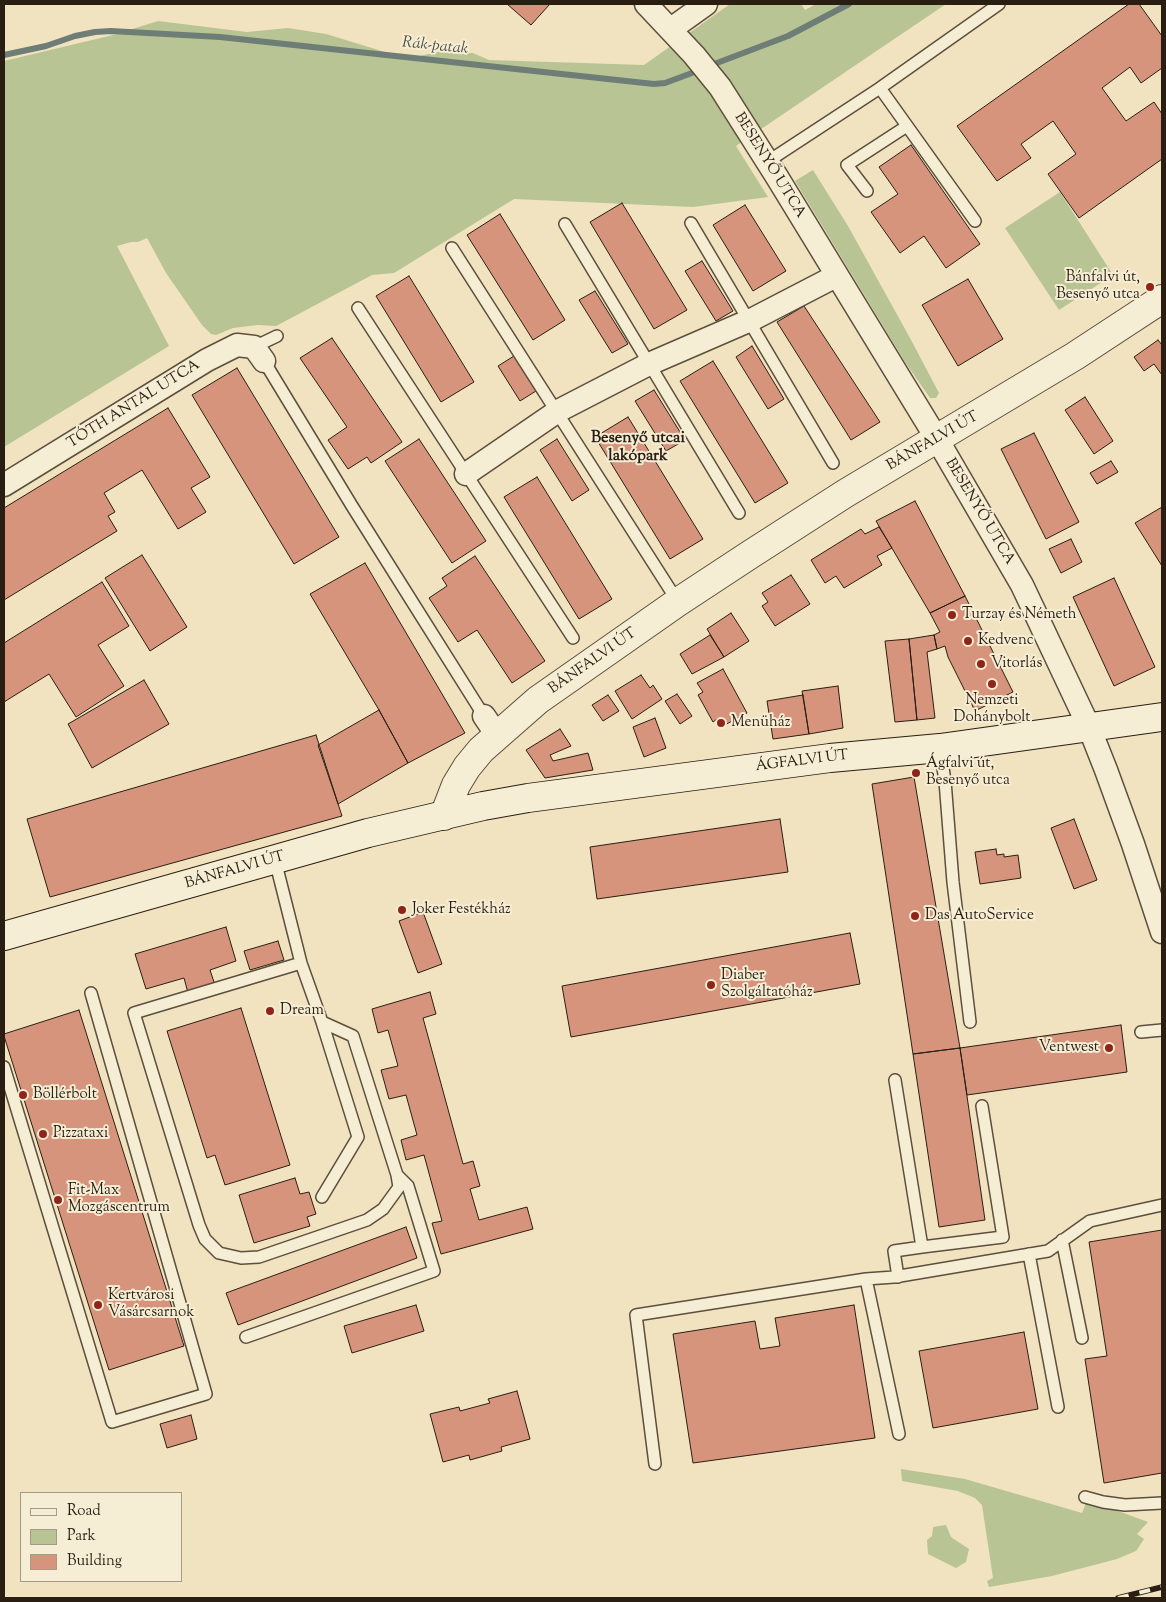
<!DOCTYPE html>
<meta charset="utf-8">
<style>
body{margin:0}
#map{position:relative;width:1166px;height:1602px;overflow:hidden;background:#f1e3bf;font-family:"Sorts Mill Goudy",serif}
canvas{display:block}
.frame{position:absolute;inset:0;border:5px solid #2a1e12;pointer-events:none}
.legend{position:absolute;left:20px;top:1492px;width:162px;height:90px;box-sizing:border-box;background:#f6edd5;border:1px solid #a49a87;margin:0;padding:6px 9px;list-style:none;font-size:15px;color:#2a1e12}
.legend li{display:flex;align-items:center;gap:10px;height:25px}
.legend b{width:25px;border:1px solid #a49a87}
</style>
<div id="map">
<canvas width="1166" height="1602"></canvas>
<div class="frame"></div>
<ul class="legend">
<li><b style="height:6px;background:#f6edd5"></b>Road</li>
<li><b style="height:14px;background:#b8c493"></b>Park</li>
<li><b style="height:14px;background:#d7947d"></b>Building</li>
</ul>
</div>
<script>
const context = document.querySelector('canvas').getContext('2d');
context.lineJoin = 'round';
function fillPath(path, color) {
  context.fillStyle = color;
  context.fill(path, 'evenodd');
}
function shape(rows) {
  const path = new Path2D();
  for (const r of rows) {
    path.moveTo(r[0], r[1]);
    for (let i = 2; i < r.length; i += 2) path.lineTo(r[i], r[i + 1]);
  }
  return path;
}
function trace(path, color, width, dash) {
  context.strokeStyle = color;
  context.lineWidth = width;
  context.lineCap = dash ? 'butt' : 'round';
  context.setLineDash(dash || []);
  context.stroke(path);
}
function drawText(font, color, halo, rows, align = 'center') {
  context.font = font + ' "Sorts Mill Goudy",serif';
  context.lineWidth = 4;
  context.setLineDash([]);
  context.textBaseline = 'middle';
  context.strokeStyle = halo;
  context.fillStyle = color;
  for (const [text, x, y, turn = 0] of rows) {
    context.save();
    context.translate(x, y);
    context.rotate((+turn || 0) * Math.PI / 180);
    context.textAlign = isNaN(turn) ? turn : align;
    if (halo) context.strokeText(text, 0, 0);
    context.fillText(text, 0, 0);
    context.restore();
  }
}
const green = shape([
 [730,4,801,4,805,10,816,4,946,4,736,146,768,197,693,207,514,199,394,273,372,275,276,326,258,325,233,328,216,335,211,334,202,325,166,273,147,238,138,242,131,242,117,246,169,346,4,447,4,61,113,35,158,21,247,32,288,28,326,34,408,59,436,52,473,53,489,60,644,65],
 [813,170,848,226,910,338,939,393,936,398,930,398,905,362,795,181],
 [1060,192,1113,275,1059,310,1005,228],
 [901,1469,965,1479,1082,1513,1086,1503,1110,1508,1148,1522,1137,1534,1144,1539,1136,1551,1117,1559,1052,1576,989,1587,987,1581,993,1578,982,1505,975,1498,958,1491,902,1481],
 [946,1525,951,1537,969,1549,966,1562,956,1568,928,1554,927,1540,932,1536,933,1527]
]);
const stream = shape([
 [4,55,46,46,75,36,95,32,111,31,220,37,654,84,665,83,700,70],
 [709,66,788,36,849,4]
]);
const building = shape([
 [507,4,550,4,531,25,507,4],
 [1129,4,1139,4,1162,36,1162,68,1141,83,1130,67,1102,88,1126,121,1154,102,1162,114,1162,159,1079,218,1048,174,1076,154,1053,121,1021,144,1031,158,997,181,957,126,1129,4],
 [911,145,980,244,946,268,924,236,900,253,871,212,898,194,879,167,911,145],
 [622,203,687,310,654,329,590,222,622,203],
 [745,205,786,271,753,291,713,225,745,205],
 [500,214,565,320,533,340,467,235,500,214],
 [702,261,733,311,716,321,685,271,702,261],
 [409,276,474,382,441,402,376,296,409,276],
 [968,279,1003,339,958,366,922,305,968,279],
 [595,291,628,344,612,353,579,300,595,291],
 [804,306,880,422,851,440,777,322,804,306],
 [332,338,402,442,371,463,367,457,348,469,328,440,347,427,300,358,332,338],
 [1158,340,1162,345,1162,375,1154,364,1144,371,1134,357,1158,340],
 [752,346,784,399,768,409,736,357,752,346],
 [514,356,536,391,520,401,498,366,514,356],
 [713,361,788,483,755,503,680,381,713,361],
 [237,368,339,537,294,564,192,395,237,368],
 [654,390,685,440,666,451,635,401,654,390],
 [1085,397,1113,441,1094,454,1065,410,1085,397],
 [168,408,210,477,191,488,206,512,178,529,142,470,104,493,115,512,108,516,117,531,4,600,4,508,168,408],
 [628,417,703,539,670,559,595,437,628,417],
 [1034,433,1079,522,1046,539,1001,449,1034,433],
 [419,439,486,541,452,563,385,461,419,439],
 [557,439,589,490,572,501,540,450,557,439],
 [1111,461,1118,472,1097,484,1090,473,1111,461],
 [537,477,612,599,579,619,504,497,537,477],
 [915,501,965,596,930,613,876,521,915,501],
 [1162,507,1162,566,1135,523,1162,507],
 [879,527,892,548,877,556,882,565,844,588,836,576,825,583,811,560,861,529,865,534,879,527],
 [1071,539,1082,562,1061,573,1049,549,1071,539],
 [142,555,187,627,150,651,105,578,142,555],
 [475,556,545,661,512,683,477,630,458,642,429,598,447,586,442,578,475,556],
 [365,563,465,733,408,763,379,710,310,594,365,563],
 [791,575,810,604,775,626,762,606,768,602,762,593,791,575],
 [1114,578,1155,667,1114,686,1073,597,1114,578],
 [102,582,129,626,98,645,124,686,76,717,49,674,4,702,4,643,102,582],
 [965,596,1013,692,975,711,948,657,945,646,937,649,934,635,940,632,930,613,965,596],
 [731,613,749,641,724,657,707,629,731,613],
 [710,635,724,657,692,674,680,654,710,635],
 [934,635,937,649,927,652,935,718,917,720,909,639,934,635],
 [909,639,917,720,895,722,885,641,909,639],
 [723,669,747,713,721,727,717,719,713,722,698,695,703,692,697,683,723,669],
 [641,675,650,688,653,685,662,699,632,719,615,691,641,675],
 [144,680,169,724,92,768,68,724,144,680],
 [838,686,843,728,809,734,802,691,838,686],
 [677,694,692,716,680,724,665,701,677,694],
 [608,695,619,711,603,721,592,705,608,695],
 [803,695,809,734,773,739,767,701,803,695],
 [379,710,408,763,338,804,318,745,379,710],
 [655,718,666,748,644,757,633,727,655,718],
 [560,729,571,746,550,755,553,761,588,753,593,770,545,778,526,750,560,729],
 [316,735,342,816,50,897,27,819,316,735],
 [914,777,960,1048,913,1054,872,784,914,777],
 [780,819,788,872,597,899,590,847,780,819],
 [1074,819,1097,880,1074,889,1051,828,1074,819],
 [996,849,997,855,1004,854,1004,857,1018,855,1021,878,980,884,975,852,996,849],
 [423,912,442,964,418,973,399,921,423,912],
 [226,927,236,961,210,970,215,985,188,993,184,978,146,989,135,954,226,927],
 [850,933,860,984,571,1037,562,986,850,933],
 [278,941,284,960,250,970,244,951,278,941],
 [430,992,436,1014,423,1018,463,1164,473,1161,480,1186,470,1189,479,1220,527,1207,533,1229,441,1254,432,1223,442,1221,424,1155,406,1160,401,1140,417,1135,406,1095,389,1099,381,1070,398,1066,388,1030,378,1033,372,1009,430,992],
 [241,1008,290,1165,225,1185,215,1155,207,1158,167,1031,241,1008],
 [79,1010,184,1346,109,1370,4,1036,4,1034,79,1010],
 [1121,1025,1127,1072,967,1095,960,1048,1121,1025],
 [960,1048,985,1220,939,1227,913,1054,960,1048],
 [295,1178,300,1194,309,1192,316,1214,307,1217,310,1226,254,1243,239,1195,295,1178],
 [406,1227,417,1258,238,1325,226,1293,406,1227],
 [1162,1230,1162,1473,1104,1483,1085,1359,1107,1356,1089,1242,1162,1230],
 [416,1305,424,1331,352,1353,344,1326,416,1305],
 [854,1305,875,1438,693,1463,673,1334,755,1321,760,1349,780,1346,775,1318,854,1305],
 [1024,1332,1038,1409,933,1428,919,1351,1024,1332],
 [517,1391,530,1439,501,1447,502,1451,470,1460,469,1455,443,1462,430,1414,459,1407,460,1411,490,1403,488,1399,517,1391],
 [191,1415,197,1439,167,1448,160,1424,191,1415]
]);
const service = shape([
 [880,88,975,221],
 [767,162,880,88,999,4],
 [867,191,847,165,907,126],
 [691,223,833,463],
 [565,224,739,513],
 [452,248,678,602],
 [358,308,573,638],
 [254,347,277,336],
 [264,361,352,506,484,716],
 [940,748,945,781,953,882,970,1022],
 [275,860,301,963,322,1022,358,1137,322,1197],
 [301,963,134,1013,199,1225,205,1239,219,1253,241,1258,259,1257,367,1220,383,1209,399,1187,397,1175,353,1036,322,1022],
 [1141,1032,1162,1030],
 [4,1067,112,1422,206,1394,91,993],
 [895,1080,922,1247,894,1251,898,1277],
 [1062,1240,1082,1338],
 [922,1247,1003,1237,982,1106],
 [1029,1254,1058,1407],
 [866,1279,899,1434],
 [246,1337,434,1271,408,1186,397,1175],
 [655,1464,636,1315,866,1279,894,1277,1048,1251,1090,1221,1162,1205],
 [1085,1497,1103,1502,1125,1505,1162,1503]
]);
const minor = shape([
 [646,4,694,55,720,87,777,177,937,439,1022,585,1089,727,1106,770,1133,844,1162,932],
 [671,29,706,4],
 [466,474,558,411,649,364,753,319,836,276],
 [4,485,207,360,237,345,254,347,264,361],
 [484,716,497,735]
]);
const tertiary = shape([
 [444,816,456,785,467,767,481,750,538,700,678,602,751,554,846,493,1075,356,1162,299]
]);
const secondary = shape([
 [4,936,368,833,483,806,528,798,830,758,940,748,1162,717]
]);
const rail = shape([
 [1118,1598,1162,1587]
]);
const markers = [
 [1150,287,5,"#8f2418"],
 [952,615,5,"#8f2418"],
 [968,641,5,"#8f2418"],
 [981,664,5,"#8f2418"],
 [992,684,5,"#8f2418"],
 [721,723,5,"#8f2418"],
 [916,773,5,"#8f2418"],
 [402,910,5,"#8f2418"],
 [915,916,5,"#8f2418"],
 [711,985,5,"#8f2418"],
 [270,1011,5,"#8f2418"],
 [1109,1048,5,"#8f2418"],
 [23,1095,5,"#8f2418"],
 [43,1134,5,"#8f2418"],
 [58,1200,5,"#8f2418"],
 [98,1305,5,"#8f2418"]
];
const streetNames = [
 ["BESENYŐ UTCA",769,166,58],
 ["TÓTH ANTAL UTCA",134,405,-32],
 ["BÁNFALVI ÚT",933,442,-30],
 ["BESENYŐ UTCA",979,512,59],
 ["BÁNFALVI ÚT",593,662,-35],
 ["ÁGFALVI ÚT",802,762,-7],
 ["BÁNFALVI ÚT",235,871,-16]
];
const poiNames = [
 ["Bánfalvi út,",1140,278,"right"],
 ["Besenyő utca",1140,295,"right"],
 ["Turzay és Németh",962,615],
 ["Kedvenc",978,641],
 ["Vitorlás",991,664],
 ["Nemzeti",992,701,"center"],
 ["Dohánybolt",992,718,"center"],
 ["Menüház",731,723],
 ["Ágfalvi út,",926,764],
 ["Besenyő utca",926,781],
 ["Joker Festékház",412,910],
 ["Das AutoService",925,916],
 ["Diaber",721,976],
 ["Szolgáltatóház",721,993],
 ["Dream",280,1011],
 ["Ventwest",1099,1048,"right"],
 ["Böllérbolt",33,1095],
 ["Pizzataxi",53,1134],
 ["Fit-Max",68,1191],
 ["Mozgáscentrum",68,1208],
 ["Kertvárosi",108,1296],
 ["Vásárcsarnok",108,1313]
];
const waterNames = [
 ["Rák-patak",435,47,6]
];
const neighbourhoodNames = [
 ["Besenyő utcai",638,439],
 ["lakópark",638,457]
];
fillPath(green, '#b8c493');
trace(stream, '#6e7d76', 6);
fillPath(building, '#d7947d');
trace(building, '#2a1e12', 1);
trace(service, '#5c4f3d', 14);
trace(minor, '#5c4f3d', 25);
trace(tertiary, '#5c4f3d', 30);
trace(secondary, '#2a1e12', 30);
trace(service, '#f6edd5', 11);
trace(minor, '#f6edd5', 22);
trace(tertiary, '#f6edd5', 28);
trace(secondary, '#f6edd5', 28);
trace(rail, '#2a1e12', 5.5);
trace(rail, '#f6edd5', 4, [11]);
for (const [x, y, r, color] of markers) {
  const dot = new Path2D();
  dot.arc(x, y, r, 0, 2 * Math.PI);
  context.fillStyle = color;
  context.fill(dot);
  trace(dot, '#f6edd5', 2);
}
drawText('15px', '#2a1e12', '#f6edd5', streetNames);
drawText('15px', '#2a1e12', '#f6edd5', poiNames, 'left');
drawText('italic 16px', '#4c4e44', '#f6edd5', waterNames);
drawText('bold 16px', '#2a1e12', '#f6edd5', neighbourhoodNames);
</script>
